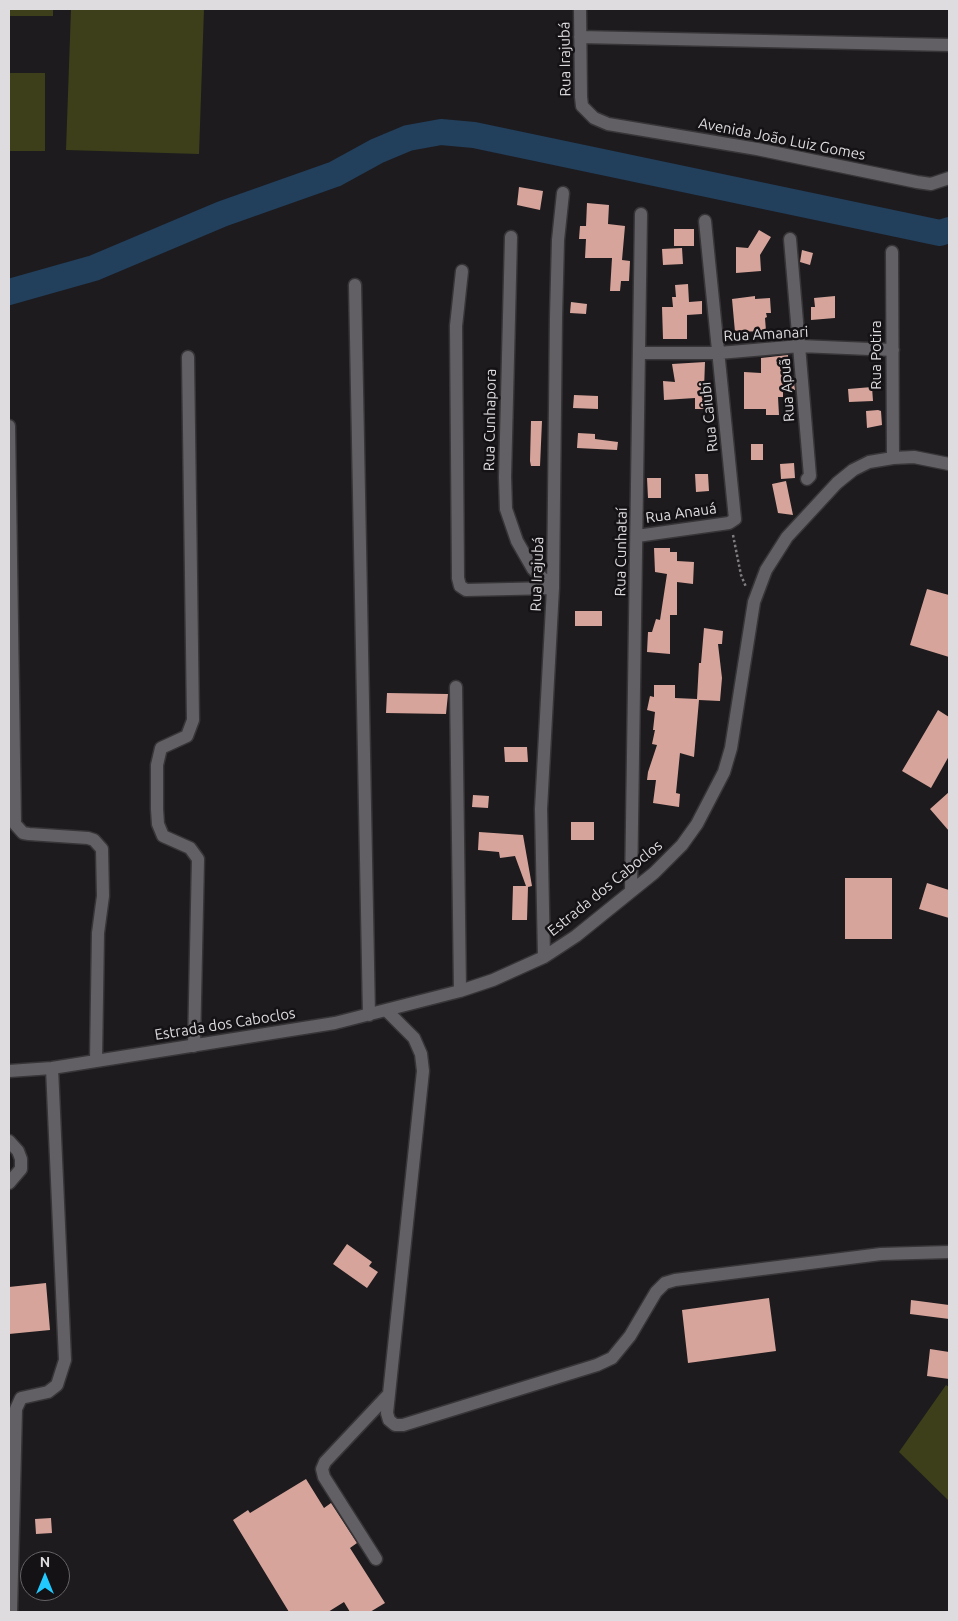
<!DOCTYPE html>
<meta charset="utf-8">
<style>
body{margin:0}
#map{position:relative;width:958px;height:1621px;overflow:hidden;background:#1d1b1e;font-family:Ubuntu,sans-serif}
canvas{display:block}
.frame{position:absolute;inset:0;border:10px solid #dedcde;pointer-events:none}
.north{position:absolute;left:20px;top:1551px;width:50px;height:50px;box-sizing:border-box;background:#141215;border:1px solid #656365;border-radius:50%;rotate:0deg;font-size:14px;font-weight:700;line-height:20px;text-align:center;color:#dedcde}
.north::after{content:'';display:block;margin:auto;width:18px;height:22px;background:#22c9fe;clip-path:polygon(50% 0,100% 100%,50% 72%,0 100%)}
</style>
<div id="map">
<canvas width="958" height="1621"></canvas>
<div class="frame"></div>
<div class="north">N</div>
</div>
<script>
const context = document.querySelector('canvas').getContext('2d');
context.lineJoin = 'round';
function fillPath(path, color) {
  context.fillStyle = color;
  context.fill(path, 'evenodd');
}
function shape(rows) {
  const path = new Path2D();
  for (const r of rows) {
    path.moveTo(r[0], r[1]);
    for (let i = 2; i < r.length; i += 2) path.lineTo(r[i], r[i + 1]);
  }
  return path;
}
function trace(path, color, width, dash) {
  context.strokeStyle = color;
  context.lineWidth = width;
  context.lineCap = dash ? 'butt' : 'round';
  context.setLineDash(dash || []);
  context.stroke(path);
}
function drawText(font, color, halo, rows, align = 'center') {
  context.font = font + ' Ubuntu,sans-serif';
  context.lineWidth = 5;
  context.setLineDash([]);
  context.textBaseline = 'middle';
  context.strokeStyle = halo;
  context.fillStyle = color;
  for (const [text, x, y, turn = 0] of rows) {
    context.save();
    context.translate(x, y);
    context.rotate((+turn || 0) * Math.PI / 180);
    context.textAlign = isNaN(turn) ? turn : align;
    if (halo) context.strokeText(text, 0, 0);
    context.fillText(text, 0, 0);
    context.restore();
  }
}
const green = shape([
 [9,9,53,9,53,16,9,16],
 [71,9,204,9,199,154,66,150],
 [9,73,45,73,45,151,9,151],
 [946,1385,949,1387,949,1501,899,1452]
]);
const river = shape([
 [9,292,94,268,222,214,335,174,377,151,408,138,441,132,474,135,940,233,949,230]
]);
const building = shape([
 [519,187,543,191,540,210,517,205],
 [587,203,609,205,608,224,625,226,622,260,630,261,629,281,621,281,620,291,610,291,612,258,585,258,586,239,579,239,580,226,586,226],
 [674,229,694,229,694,246,674,246],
 [759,230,771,237,760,255,761,271,736,273,736,247,748,248],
 [682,248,683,264,663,265,662,249],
 [802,250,813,253,810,265,800,262],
 [688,284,689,302,702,301,702,314,687,315,687,339,663,339,662,307,673,307,672,297,676,297,675,285],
 [755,296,755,299,770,298,771,313,766,313,767,317,765,318,766,331,735,332,732,299],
 [835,296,835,318,811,320,811,307,815,307,814,298],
 [571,302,587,304,586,314,570,313],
 [788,355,789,375,793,375,795,390,783,391,783,397,778,397,779,415,766,415,766,409,744,409,744,372,761,373,761,358],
 [705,362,704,389,706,389,707,409,695,409,695,398,664,400,663,381,675,382,672,364],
 [872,387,873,401,849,402,848,389],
 [574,395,598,396,598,409,573,408],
 [878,410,881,411,882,425,867,428,866,411],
 [531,421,542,421,540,466,531,466,530,461],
 [578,433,595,434,595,439,618,442,617,450,577,448],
 [751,444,763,444,763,460,751,460],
 [794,463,795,478,781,479,780,464],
 [695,474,708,474,709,491,696,492],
 [647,478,661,478,661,498,648,498],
 [786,481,793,515,778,513,772,484],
 [654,548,670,548,670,552,677,552,677,561,694,562,693,584,677,582,677,615,670,615,670,654,647,652,648,632,652,632,656,619,660,620,667,574,655,572],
 [927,589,949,595,949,657,910,645],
 [575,611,602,611,602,626,575,626],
 [704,628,723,631,722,644,718,644,722,678,720,701,699,700,694,757,680,753,676,793,680,794,679,807,653,803,656,780,647,780,648,772,657,745,652,744,655,730,653,730,655,712,647,710,650,696,654,697,654,685,675,685,675,698,697,699,699,663,701,663],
 [387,693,448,694,446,714,386,713],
 [938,710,949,717,949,756,931,788,902,771],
 [504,747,527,747,528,762,505,762],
 [949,792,949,831,930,809],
 [473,795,489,796,488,808,472,807],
 [571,822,594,822,594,840,571,840],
 [479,832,523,835,532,886,528,887,527,920,512,920,513,886,526,886,515,856,500,858,499,852,478,850],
 [845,878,892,878,892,939,845,939],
 [927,883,949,890,949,918,919,909],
 [347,1244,372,1262,369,1266,378,1272,367,1288,333,1264],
 [46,1283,50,1330,9,1334,9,1287],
 [769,1298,776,1351,688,1363,682,1310],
 [911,1300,949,1305,949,1319,910,1314],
 [930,1349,949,1352,949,1379,927,1376],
 [306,1479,324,1508,331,1503,357,1543,350,1548,385,1603,370,1612,350,1612,344,1602,328,1612,289,1612,233,1520,248,1510,250,1513],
 [51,1518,52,1533,36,1534,35,1519]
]);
const path = shape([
 [733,535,741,575,746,587]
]);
const minor = shape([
 [580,9,581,97,582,106,594,118,608,124,757,149,917,182,931,184,949,178],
 [580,37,949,45],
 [511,237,505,477,506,509,517,541,533,569,553,588],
 [790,239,810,476,807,479],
 [892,252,893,458],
 [462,271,456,326,458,578,460,586,466,590,553,588],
 [355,285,369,1015],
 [641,353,719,353,800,346,893,350],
 [188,357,193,720,187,736,161,748,157,765,157,809,158,824,163,836,190,848,198,859,194,1046],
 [9,426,15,824,23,833,29,834,88,838,94,840,102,849,103,896,98,933,96,1060],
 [637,536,729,523,735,519,705,221],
 [456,687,460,991],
 [631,891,641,214],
 [544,957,541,809,553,588,556,317,558,240,563,193],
 [386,1010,414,1038,421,1054,423,1071,387,1413,389,1420,395,1425,403,1425,597,1365,612,1358,630,1336,656,1292,665,1283,675,1280,881,1254,949,1252],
 [9,1071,52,1068,335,1023,460,991,493,980,544,957,576,936,654,873,682,845,697,824,724,772,731,748,754,602,766,570,787,537,837,483,853,470,869,462,893,458,914,457,949,464],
 [9,1141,18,1151,21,1159,21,1169,9,1183],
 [376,1559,324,1477,322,1469,325,1462,389,1394],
 [11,1612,16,1409,21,1398,48,1392,57,1385,65,1360,52,1068]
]);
const streetNames = [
 ["Rua Irajubá",565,59,-91],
 ["Avenida João Luiz Gomes",782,139,11],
 ["Rua Amanari",766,334,-3],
 ["Rua Potira",876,355,-90],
 ["Rua Apuã",787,390,-94],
 ["Rua Caiubi",709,417,-96],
 ["Rua Cunhapora",490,420,-89],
 ["Rua Anauá",681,513,-8],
 ["Rua Cunhataí",621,552,-89],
 ["Rua Irajubá",537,574,-88],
 ["Estrada dos Caboclos",605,888,-39],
 ["Estrada dos Caboclos",225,1024,-9]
];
fillPath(green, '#3c3f1a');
trace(river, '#223f5c', 26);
fillPath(building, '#d6a49a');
trace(minor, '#373537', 15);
trace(path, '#807e80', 2.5, [2.5, 2.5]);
trace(minor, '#626064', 12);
drawText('15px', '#dedcde', '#141215', streetNames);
</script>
